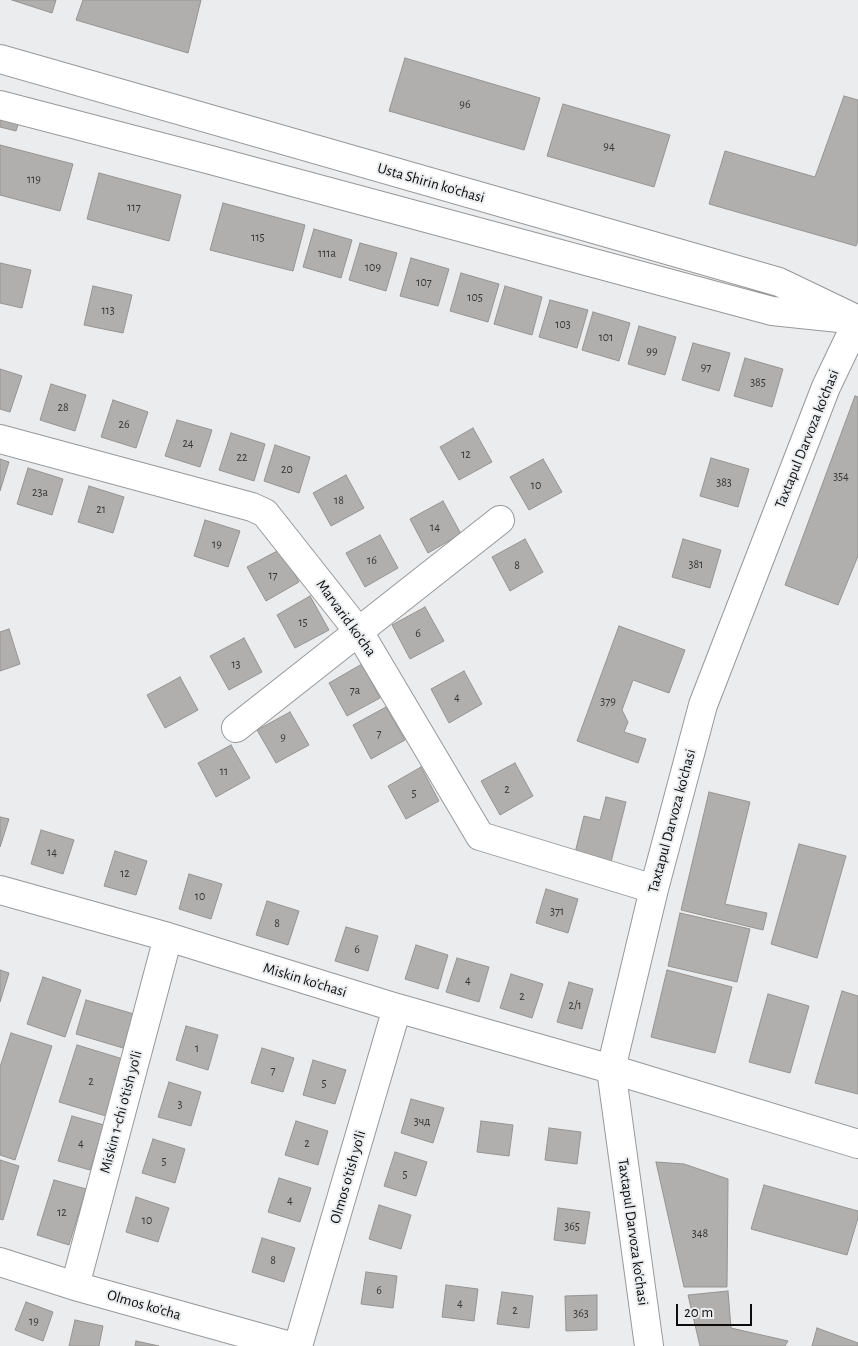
<!DOCTYPE html>
<meta charset="utf-8">
<style>
body{margin:0}
#map{position:relative;width:858px;height:1346px;overflow:hidden;background:#eaeced;font-family:"Alegreya Sans",sans-serif}
canvas{display:block}
.scale{position:absolute;left:676px;top:1304px;width:76px;height:22px;box-sizing:border-box;border:2px solid #0d0d0e;border-top:0;padding-left:6px;font-size:15px;line-height:18px;white-space:nowrap;color:#0d0d0e;-webkit-text-stroke:4px #eaeced;paint-order:stroke}
</style>
<div id="map">
<canvas width="858" height="1346"></canvas>
<div class="scale">20 m</div>
</div>
<script>
const context = document.querySelector('canvas').getContext('2d');
context.lineJoin = 'round';
function fillPath(path, color) {
  context.fillStyle = color;
  context.fill(path, 'evenodd');
}
function shape(rows) {
  const path = new Path2D();
  for (const r of rows) {
    path.moveTo(r[0], r[1]);
    for (let i = 2; i < r.length; i += 2) path.lineTo(r[i], r[i + 1]);
  }
  return path;
}
function trace(path, color, width, dash) {
  context.strokeStyle = color;
  context.lineWidth = width;
  context.lineCap = dash ? 'butt' : 'round';
  context.setLineDash(dash || []);
  context.stroke(path);
}
function drawText(font, color, halo, rows, align = 'center') {
  context.font = font + ' "Alegreya Sans",sans-serif';
  context.lineWidth = 4;
  context.setLineDash([]);
  context.textBaseline = 'middle';
  context.strokeStyle = halo;
  context.fillStyle = color;
  for (const [text, x, y, turn = 0] of rows) {
    context.save();
    context.translate(x, y);
    context.rotate((+turn || 0) * Math.PI / 180);
    context.textAlign = isNaN(turn) ? turn : align;
    if (halo) context.strokeText(text, 0, 0);
    context.fillText(text, 0, 0);
    context.restore();
  }
}
const building = shape([
 [12,0,56,0,52,13,12,0],
 [83,0,201,0,188,53,76,20,83,0],
 [405,58,540,98,524,150,389,111,405,58],
 [844,96,858,100,858,241,856,246,709,204,725,151,815,177,844,96],
 [563,104,670,135,654,187,547,156,563,104],
 [0,117,19,122,16,131,0,127,0,117],
 [0,145,73,164,60,211,0,195,0,145],
 [99,173,181,195,169,241,87,219,99,173],
 [223,203,305,225,293,271,210,250,223,203],
 [314,229,352,240,341,278,303,267,314,229],
 [360,243,397,253,386,291,349,280,360,243],
 [411,258,449,269,438,306,400,296,411,258],
 [0,263,31,270,22,308,0,303,0,263],
 [461,273,499,284,488,322,450,311,461,273],
 [93,286,132,295,123,333,84,325,93,286],
 [505,286,542,297,532,335,494,324,505,286],
 [550,300,588,310,577,348,539,337,550,300],
 [593,312,630,323,619,361,582,350,593,312],
 [639,326,676,337,665,375,628,364,639,326],
 [693,343,730,353,719,391,682,380,693,343],
 [745,358,783,369,772,407,734,396,745,358],
 [0,369,22,376,10,412,0,409,0,369],
 [51,384,86,395,75,431,40,420,51,384],
 [855,396,858,397,858,556,838,605,785,585,855,396],
 [113,400,148,412,136,448,101,437,113,400],
 [177,420,212,430,200,467,165,456,177,420],
 [473,428,492,462,459,480,440,447,473,428],
 [231,433,265,444,254,481,219,470,231,433],
 [275,445,310,457,299,493,264,481,275,445],
 [711,458,749,469,738,507,700,496,711,458],
 [0,459,9,462,0,491,0,459],
 [543,459,562,492,529,510,510,477,543,459],
 [28,468,63,479,52,515,17,504,28,468],
 [346,475,364,508,331,526,313,493,346,475],
 [89,486,124,497,113,533,78,522,89,486],
 [443,501,461,534,428,553,410,519,443,501],
 [205,520,240,531,228,567,194,556,205,520],
 [380,535,398,568,365,587,346,553,380,535],
 [525,539,543,572,510,591,492,557,525,539],
 [683,539,721,550,710,588,672,577,683,539],
 [281,549,299,582,266,601,247,567,281,549],
 [310,596,329,630,295,648,277,615,310,596],
 [425,607,444,641,410,659,392,625,425,607],
 [619,626,685,650,669,693,633,680,622,710,628,722,624,732,646,739,638,763,577,741,619,626],
 [9,629,20,664,0,671,0,632,9,629],
 [244,638,262,672,229,690,210,656,244,638],
 [362,664,380,698,347,716,329,683,362,664],
 [464,671,482,704,449,723,431,689,464,671],
 [180,677,198,710,165,728,147,695,180,677],
 [386,707,405,740,371,759,353,725,386,707],
 [290,712,309,745,276,763,257,730,290,712],
 [231,745,250,778,216,797,198,763,231,745],
 [515,763,533,796,500,815,481,781,515,763],
 [421,767,439,801,406,819,388,786,421,767],
 [709,792,750,802,725,904,767,913,763,930,681,910,709,792],
 [606,797,626,802,611,862,575,853,584,816,600,820,606,797],
 [0,817,9,819,0,847,0,817],
 [41,830,74,840,63,874,31,864,41,830],
 [799,844,846,856,817,958,771,944,799,844],
 [115,851,147,861,136,895,104,886,115,851],
 [189,874,222,884,211,919,179,909,189,874],
 [546,889,578,899,568,933,536,923,546,889],
 [267,901,299,911,288,945,256,935,267,901],
 [680,913,750,929,737,982,668,966,680,913],
 [346,927,378,936,368,971,335,961,346,927],
 [416,945,448,955,438,989,405,979,416,945],
 [457,958,489,967,479,1002,446,992,457,958],
 [0,970,9,973,0,1002,0,970],
 [667,970,732,987,715,1053,651,1037,667,970],
 [511,974,543,984,532,1018,500,1008,511,974],
 [43,977,81,990,65,1037,27,1024,43,977],
 [569,982,593,989,582,1029,557,1022,569,982],
 [842,991,858,996,858,1094,815,1083,842,991],
 [768,994,809,1006,790,1073,749,1062,768,994],
 [86,1000,134,1014,123,1048,76,1034,86,1000],
 [186,1026,218,1035,208,1070,176,1060,186,1026],
 [11,1033,52,1046,15,1160,0,1155,0,1067,11,1033],
 [77,1045,123,1059,106,1116,59,1102,77,1045],
 [262,1048,294,1058,283,1092,251,1083,262,1048],
 [313,1060,346,1070,335,1104,303,1095,313,1060],
 [169,1082,201,1092,191,1126,158,1117,169,1082],
 [411,1099,444,1108,433,1143,401,1133,411,1099],
 [72,1116,104,1125,90,1170,58,1161,72,1116],
 [296,1121,328,1131,318,1165,285,1155,296,1121],
 [481,1121,513,1125,509,1156,477,1152,481,1121],
 [549,1128,581,1132,577,1164,545,1160,549,1128],
 [153,1139,185,1149,175,1183,142,1173,153,1139],
 [395,1152,427,1162,416,1196,384,1186,395,1152],
 [0,1160,19,1166,3,1220,0,1219,0,1160],
 [656,1162,684,1164,728,1179,727,1287,684,1287,656,1162],
 [279,1178,311,1188,300,1222,268,1212,279,1178],
 [54,1180,86,1189,69,1245,37,1235,54,1180],
 [764,1185,858,1211,858,1218,847,1255,751,1229,764,1185],
 [136,1197,169,1208,158,1242,126,1232,136,1197],
 [379,1205,411,1215,401,1249,369,1239,379,1205],
 [558,1208,590,1212,585,1244,554,1240,558,1208],
 [262,1238,295,1248,284,1282,252,1272,262,1238],
 [366,1272,397,1276,393,1308,361,1304,366,1272],
 [446,1285,478,1289,474,1321,442,1317,446,1285],
 [728,1291,731,1328,788,1341,785,1346,700,1346,688,1295,728,1291],
 [502,1292,533,1296,529,1328,497,1324,502,1292],
 [597,1295,597,1330,566,1331,565,1296,597,1295],
 [26,1302,53,1312,43,1341,15,1330,26,1302],
 [75,1320,103,1326,99,1346,69,1346,75,1320],
 [817,1328,858,1343,858,1346,812,1346,817,1328],
 [136,1341,159,1346,135,1346,136,1341]
]);
const minor = shape([
 [0,439,252,507,265,513,359,632,480,836,654,889],
 [236,728,500,520],
 [0,890,168,937,397,1008,611,1069,858,1144],
 [0,1262,75,1286,290,1346],
 [75,1286,168,937],
 [298,1346,397,1008],
 [649,1346,611,1069,654,889,703,705,826,387,858,320]
]);
const major = shape([
 [0,59,779,282,858,320],
 [0,105,207,159,772,311,839,318]
]);
const numberNames = [
 ["96",465,104],
 ["94",609,146],
 ["119",34,179],
 ["117",134,207],
 ["115",258,237],
 ["111a",327,253],
 ["109",373,267],
 ["107",424,282],
 ["105",475,297],
 ["113",108,310],
 ["103",563,324],
 ["101",606,337],
 ["99",652,351],
 ["97",706,367],
 ["385",758,382],
 ["28",63,407],
 ["26",124,424],
 ["24",188,443],
 ["12",466,454],
 ["22",242,457],
 ["20",287,469],
 ["354",841,476],
 ["383",724,482],
 ["10",536,485],
 ["23a",40,492],
 ["18",339,500],
 ["21",101,509],
 ["14",435,527],
 ["19",217,544],
 ["16",372,560],
 ["381",696,564],
 ["8",517,565],
 ["17",273,575],
 ["15",303,622],
 ["6",418,633],
 ["13",236,664],
 ["7a",355,690],
 ["4",457,697],
 ["379",608,701],
 ["7",379,733],
 ["9",283,737],
 ["11",224,771],
 ["2",507,789],
 ["5",414,793],
 ["14",52,852],
 ["12",125,873],
 ["10",200,896],
 ["371",557,911],
 ["8",277,923],
 ["6",357,949],
 ["4",468,980],
 ["2",522,996],
 ["2/1",575,1005],
 ["1",197,1048],
 ["7",273,1070],
 ["2",91,1081],
 ["5",324,1083],
 ["3",180,1104],
 ["3чд",422,1121],
 ["4",81,1143],
 ["2",307,1143],
 ["5",164,1161],
 ["5",405,1174],
 ["4",290,1200],
 ["12",62,1212],
 ["10",147,1220],
 ["365",572,1226],
 ["348",700,1233],
 ["8",273,1260],
 ["6",379,1290],
 ["4",460,1303],
 ["2",515,1310],
 ["363",581,1313],
 ["19",34,1321]
];
const streetNames = [
 ["Usta Shirin ko'chasi",431,183,16],
 ["Taxtapul Darvoza ko'chasi",807,439,-68],
 ["Marvarid ko'cha",346,618,54],
 ["Taxtapul Darvoza ko'chasi",672,821,-75],
 ["Miskin ko'chasi",305,980,17],
 ["Miskin 1-chi o'tish yo'li",121,1112,-75],
 ["Olmos o'tish yo'li",348,1177,-74],
 ["Taxtapul Darvoza ko'chasi",633,1232,82],
 ["Olmos ko'cha",144,1305,16]
];
fillPath(building, '#b1afae');
trace(building, '#969493', 1);
trace(minor, '#97989a', 30);
trace(major, '#97989a', 30);
trace(minor, '#fff', 28);
trace(major, '#fff', 28);
drawText('12px', '#363636', null, numberNames);
drawText('15px', '#0d0d0e', '#eaeced', streetNames);
</script>
